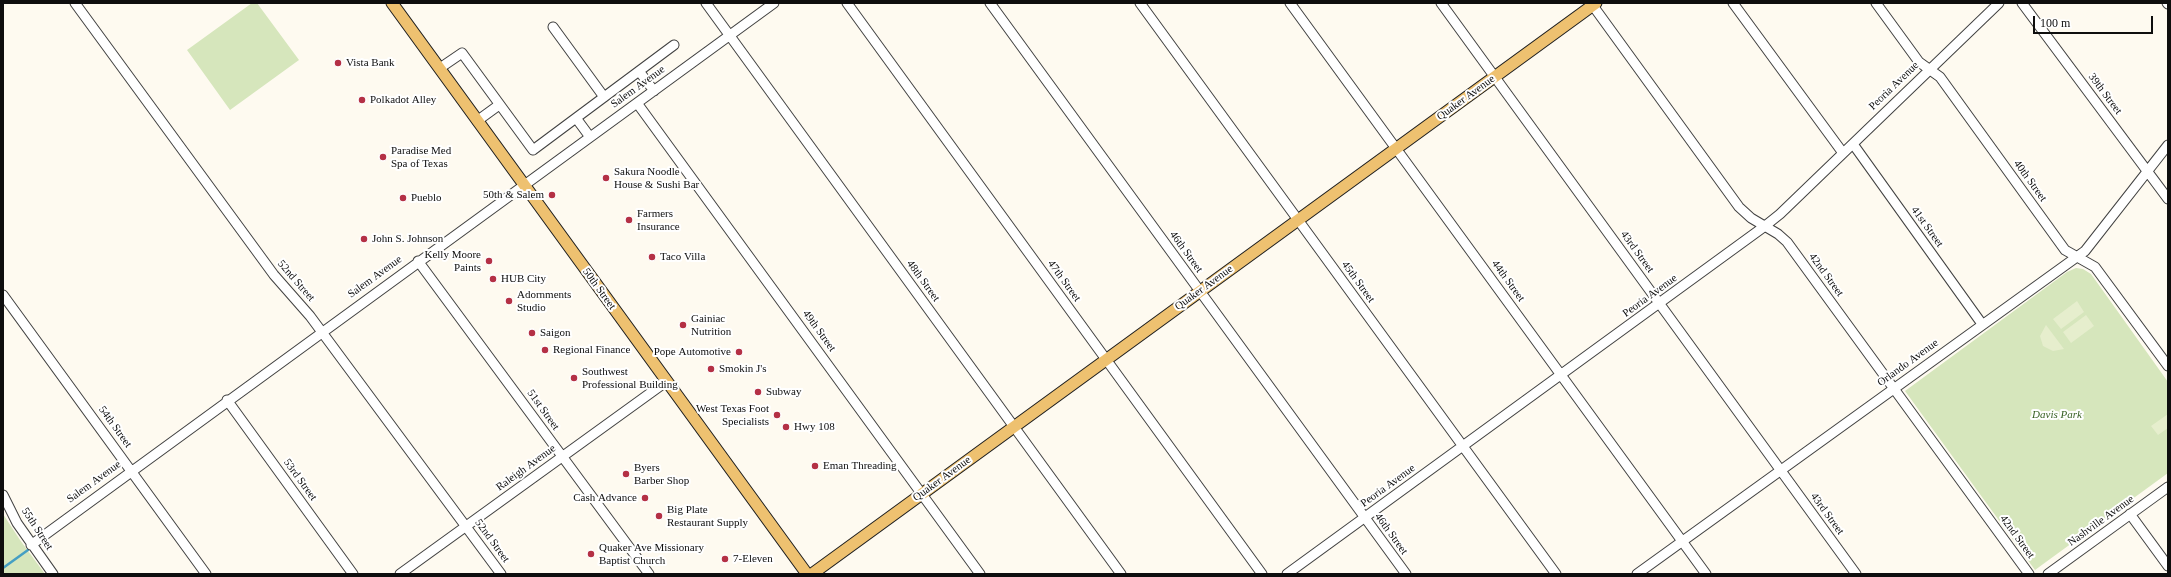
<!DOCTYPE html>
<style>
body{margin:0}
#map{position:relative;width:2171px;height:577px;overflow:hidden;background:#fefaf0;font-family:"Times New Roman",serif}
canvas{display:block}
.frame{position:absolute;inset:0;border:4px solid #0e0e0e;pointer-events:none}
.scale{position:absolute;left:2033px;top:16px;width:120px;height:18px;box-sizing:border-box;border:2px solid #0e0e0e;border-top:0;padding-left:5px;font-size:12px;line-height:14px;white-space:nowrap;color:#0e0e0e;-webkit-text-stroke:3px #fff;paint-order:stroke}
</style>
<div id="map">
<canvas width="2171" height="577"></canvas>
<div class="frame"></div>
<div class="scale">100 m</div>
</div>
<script>
const context = document.querySelector('canvas').getContext('2d');
context.lineJoin = 'round';
function fillPath(path, color) {
  context.fillStyle = color;
  context.fill(path, 'evenodd');
}
function shape(rows) {
  const path = new Path2D();
  for (const r of rows) {
    path.moveTo(r[0], r[1]);
    for (let i = 2; i < r.length; i += 2) path.lineTo(r[i], r[i + 1]);
  }
  return path;
}
function trace(path, color, width, dash) {
  context.strokeStyle = color;
  context.lineWidth = width;
  context.lineCap = dash ? 'butt' : 'round';
  context.setLineDash(dash || []);
  context.stroke(path);
}
function drawText(font, color, halo, rows, align = 'center') {
  context.font = font + ' "Times New Roman",serif';
  context.lineWidth = 4;
  context.setLineDash([]);
  context.textBaseline = 'middle';
  context.strokeStyle = halo;
  context.fillStyle = color;
  for (const [text, x, y, turn = 0] of rows) {
    context.save();
    context.translate(x, y);
    context.rotate((+turn || 0) * Math.PI / 180);
    context.textAlign = isNaN(turn) ? turn : align;
    if (halo) context.strokeText(text, 0, 0);
    context.fillText(text, 0, 0);
    context.restore();
  }
}
const green = shape([
 [252,3,257,3,299,60,230,110,187,50],
 [2076,268,2083,269,2091,274,2168,382,2168,473,2035,570,1905,391,2067,272],
 [3,514,20,540,45,574,3,574]
]);
const pitch = shape([
 [2077,301,2084,312,2061,329,2053,319],
 [2086,315,2094,326,2071,343,2063,332],
 [2046,325,2064,349,2053,351,2043,346,2040,336],
 [2168,414,2168,428,2158,435,2151,426]
]);
const stream = shape([
 [3,568,28,550]
]);
const minor = shape([
 [75,3,274,275,310,316,501,574],
 [706,3,1121,574],
 [847,3,1262,574],
 [990,3,1406,574],
 [1140,3,1556,574],
 [1290,3,1706,574],
 [1441,3,1856,574],
 [1591,3,1739,207,1751,218,1778,234,1787,242,2029,574],
 [1733,3,1843,153],
 [1876,3,1919,62,1940,77,2065,250,2095,267,2168,366],
 [2022,3,2168,199],
 [2167,3,2168,4],
 [553,27,604,97],
 [440,68,462,53,533,150,674,45],
 [639,71,654,91],
 [637,103,980,574],
 [576,118,590,137],
 [477,121,499,105],
 [1853,144,1982,324],
 [418,261,649,574],
 [3,295,206,574],
 [227,400,353,574],
 [3,495,17,523,53,574],
 [2130,514,2168,566],
 [31,545,774,3],
 [400,574,667,381],
 [1287,574,1765,226,1780,214,1999,3],
 [1637,574,2085,251,2168,145],
 [2048,574,2168,487]
]);
const major = shape([
 [392,3,807,574],
 [812,574,1596,3]
]);
const markers = [
 [338,63,4,"#b43045"],
 [362,100,4,"#b43045"],
 [383,157,4,"#b43045"],
 [606,178,4,"#b43045"],
 [552,195,4,"#b43045"],
 [403,198,4,"#b43045"],
 [629,220,4,"#b43045"],
 [364,239,4,"#b43045"],
 [652,257,4,"#b43045"],
 [489,261,4,"#b43045"],
 [493,279,4,"#b43045"],
 [509,301,4,"#b43045"],
 [683,325,4,"#b43045"],
 [532,333,4,"#b43045"],
 [545,350,4,"#b43045"],
 [739,352,4,"#b43045"],
 [711,369,4,"#b43045"],
 [574,378,4,"#b43045"],
 [758,392,4,"#b43045"],
 [777,415,4,"#b43045"],
 [786,427,4,"#b43045"],
 [815,466,4,"#b43045"],
 [626,474,4,"#b43045"],
 [645,498,4,"#b43045"],
 [659,516,4,"#b43045"],
 [591,554,4,"#b43045"],
 [725,559,4,"#b43045"]
];
const poiNames = [
 ["Vista Bank",346,63],
 ["Polkadot Alley",370,100],
 ["Paradise Med",391,151],
 ["Spa of Texas",391,164],
 ["Sakura Noodle",614,172],
 ["House & Sushi Bar",614,185],
 ["50th & Salem",544,195,"right"],
 ["Pueblo",411,198],
 ["Farmers",637,214],
 ["Insurance",637,227],
 ["John S. Johnson",372,239],
 ["Kelly Moore",481,255,"right"],
 ["Paints",481,268,"right"],
 ["Taco Villa",660,257],
 ["HUB City",501,279],
 ["Adornments",517,295],
 ["Studio",517,308],
 ["Gainiac",691,319],
 ["Nutrition",691,332],
 ["Saigon",540,333],
 ["Regional Finance",553,350],
 ["Pope Automotive",731,352,"right"],
 ["Smokin J's",719,369],
 ["Southwest",582,372],
 ["Professional Building",582,385],
 ["Subway",766,392],
 ["West Texas Foot",769,409,"right"],
 ["Specialists",769,422,"right"],
 ["Hwy 108",794,427],
 ["Eman Threading",823,466],
 ["Byers",634,468],
 ["Barber Shop",634,481],
 ["Cash Advance",637,498,"right"],
 ["Big Plate",667,510],
 ["Restaurant Supply",667,523],
 ["Quaker Ave Missionary",599,548],
 ["Baptist Church",599,561],
 ["7-Eleven",733,559]
];
const streetNames = [
 ["Peoria Avenue",1894,86,-44],
 ["Salem Avenue",638,87,-36],
 ["39th Street",2105,94,53],
 ["Quaker Avenue",1466,98,-36],
 ["40th Street",2030,181,54],
 ["41st Street",1927,227,54],
 ["46th Street",1186,252,54],
 ["43rd Street",1637,252,54],
 ["42nd Street",1826,275,54],
 ["Salem Avenue",375,277,-36],
 ["52nd Street",296,281,49],
 ["48th Street",923,281,54],
 ["47th Street",1064,281,54],
 ["44th Street",1508,281,54],
 ["45th Street",1358,282,54],
 ["Quaker Avenue",1204,288,-36],
 ["50th Street",599,289,54],
 ["Peoria Avenue",1650,296,-36],
 ["49th Street",819,331,54],
 ["Orlando Avenue",1908,363,-36],
 ["51st Street",543,410,54],
 ["54th Street",115,427,54],
 ["Raleigh Avenue",526,468,-36],
 ["Quaker Avenue",942,479,-36],
 ["53rd Street",300,480,54],
 ["Salem Avenue",94,482,-36],
 ["Peoria Avenue",1388,486,-36],
 ["43rd Street",1827,514,54],
 ["Nashville Avenue",2101,521,-36],
 ["55th Street",37,529,57],
 ["46th Street",1391,534,54],
 ["42nd Street",2017,537,54],
 ["52nd Street",492,541,54]
];
const parkNames = [
 ["Davis Park",2057,415]
];
fillPath(green, '#d6e6bc');
fillPath(pitch, '#e6eecd');
trace(stream, '#459fc3', 2.5);
trace(minor, '#414141', 11);
trace(major, '#1f1f1f', 13);
trace(minor, '#fff', 9);
trace(major, '#eec170', 11);
for (const [x, y, r, color] of markers) {
  const dot = new Path2D();
  dot.arc(x, y, r, 0, 2 * Math.PI);
  context.fillStyle = color;
  context.fill(dot);
  trace(dot, '#fff', 1.5);
}
drawText('11px', '#0e0e0e', '#fff', poiNames, 'left');
drawText('11px', '#0e0e0e', '#fff', streetNames);
drawText('italic 11px', '#376123', '#fff', parkNames);
</script>
